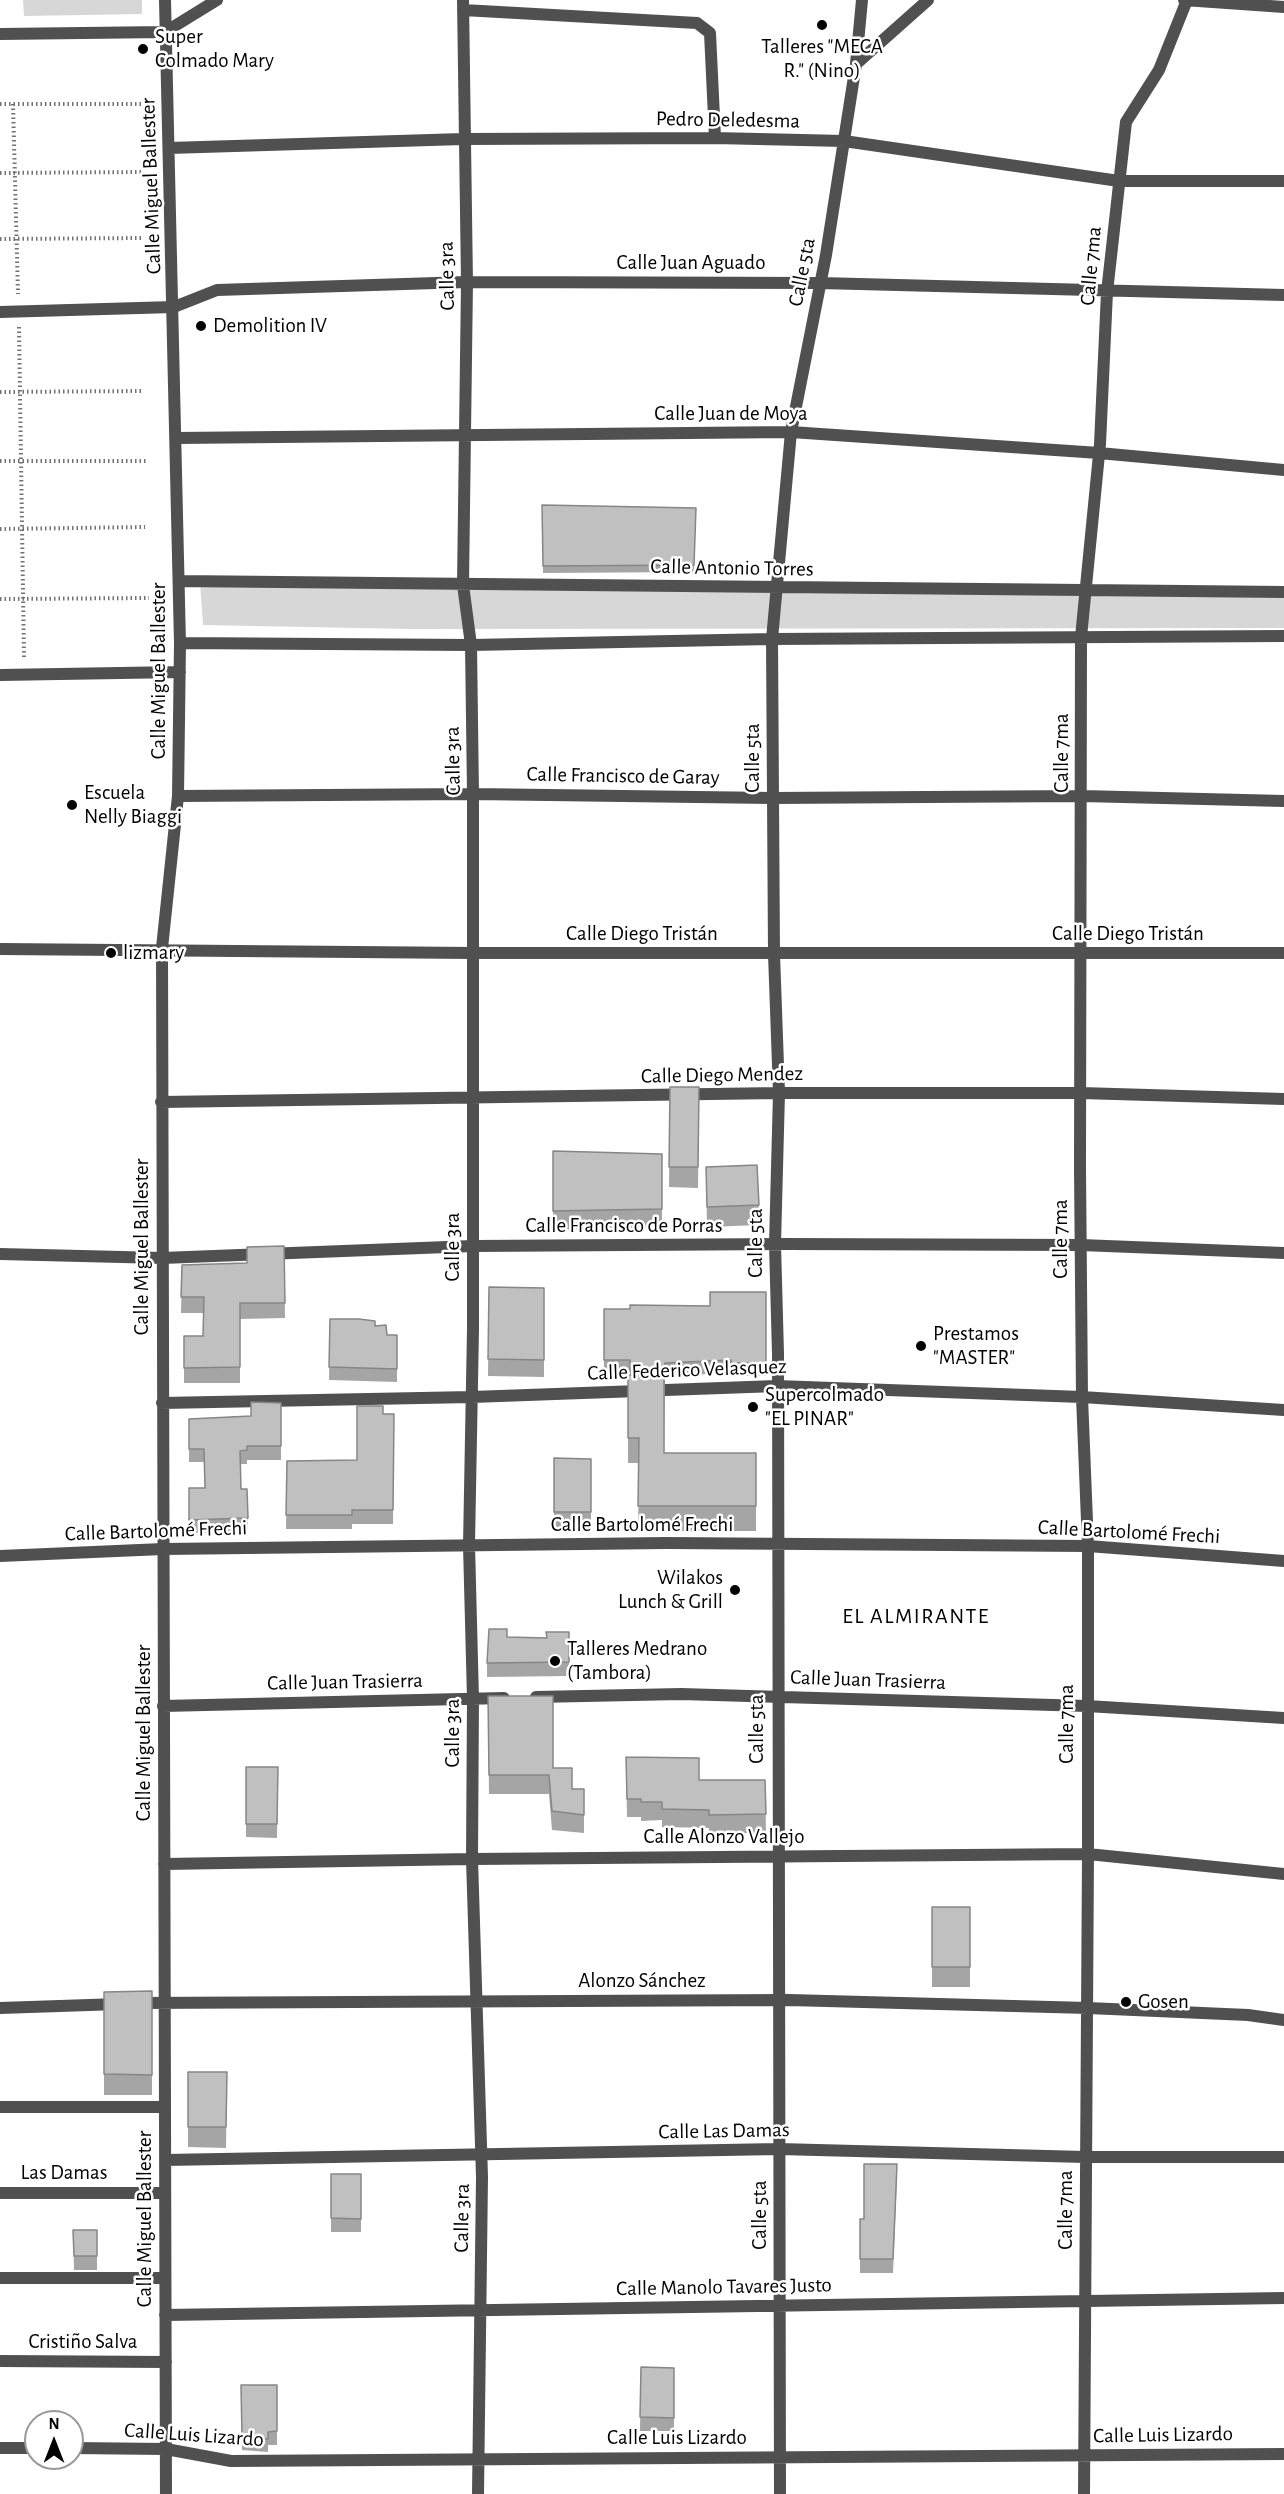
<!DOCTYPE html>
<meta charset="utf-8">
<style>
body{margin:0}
#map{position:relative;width:1284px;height:2494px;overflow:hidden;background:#fff;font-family:"Alegreya Sans",sans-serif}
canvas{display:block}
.north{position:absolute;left:24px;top:2410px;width:60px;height:60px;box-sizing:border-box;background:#fff;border:2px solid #999;border-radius:50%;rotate:0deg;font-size:16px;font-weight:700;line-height:24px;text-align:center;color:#000}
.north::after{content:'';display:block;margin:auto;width:21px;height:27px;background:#000;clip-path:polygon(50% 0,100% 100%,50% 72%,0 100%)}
</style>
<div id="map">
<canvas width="1284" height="2494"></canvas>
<div class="north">N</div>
</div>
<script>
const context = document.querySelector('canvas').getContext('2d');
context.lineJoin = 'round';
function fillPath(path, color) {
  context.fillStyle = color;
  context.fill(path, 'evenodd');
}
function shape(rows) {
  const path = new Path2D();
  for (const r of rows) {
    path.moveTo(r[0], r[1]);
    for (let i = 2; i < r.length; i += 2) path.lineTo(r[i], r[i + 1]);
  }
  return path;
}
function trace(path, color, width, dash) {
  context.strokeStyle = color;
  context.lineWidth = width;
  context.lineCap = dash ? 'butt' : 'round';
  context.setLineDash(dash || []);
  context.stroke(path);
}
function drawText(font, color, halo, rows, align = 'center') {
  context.font = font + ' "Alegreya Sans",sans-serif';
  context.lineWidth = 5;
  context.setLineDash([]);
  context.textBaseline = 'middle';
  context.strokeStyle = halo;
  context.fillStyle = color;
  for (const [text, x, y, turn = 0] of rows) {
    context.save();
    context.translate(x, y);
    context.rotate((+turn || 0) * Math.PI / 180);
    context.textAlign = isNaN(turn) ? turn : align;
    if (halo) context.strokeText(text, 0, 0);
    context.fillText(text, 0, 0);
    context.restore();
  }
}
const green = shape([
 [23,0,142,0,142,14,24,16],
 [200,582,1284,592,1284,628,411,629,203,625]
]);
const path = shape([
 [0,104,141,104],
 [13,104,18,294],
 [0,173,144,172],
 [0,239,141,238],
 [19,327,24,657],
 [0,392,143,391],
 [0,461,147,461],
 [0,529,145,527],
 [0,599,149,598]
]);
const minor = shape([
 [165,0,180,643,178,796,162,948,166,2494],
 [463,0,467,282,463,585,471,645,473,794,473,1329,469,1545,473,1699,472,1859,482,2177,478,2494],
 [1184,0,1284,7],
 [463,10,697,23,710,33,715,138],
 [0,34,165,32,217,0],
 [856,64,928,0],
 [169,148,463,139,715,138,844,141,1119,181,1284,181],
 [0,312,174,307,217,290,467,282,820,283,1284,295],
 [176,438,791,432,1099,453,1284,470],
 [179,581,1284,592],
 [180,643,471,645,772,639,1284,636],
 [0,675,180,672],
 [178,796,473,794,772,798,1082,796,1284,801],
 [0,949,473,953,1284,953],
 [161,1102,779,1093,1081,1093,1284,1099],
 [0,1254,162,1258,473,1246,786,1244,1081,1245,1284,1253],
 [162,1403,472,1397,777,1386,1082,1397,1284,1410],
 [0,1556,163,1549,666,1543,1088,1546,1284,1561],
 [536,1697,681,1694,1087,1706,1284,1718],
 [163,1706,504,1698],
 [164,1864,472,1859,1088,1854,1284,1874],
 [136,2003,789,2000,1088,2008,1248,2015,1284,2020],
 [0,2008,119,2004],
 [0,2107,165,2107],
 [165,2160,779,2149,1085,2157,1284,2157],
 [0,2193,165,2193],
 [0,2278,165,2278],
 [165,2315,1284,2298],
 [0,2361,166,2362],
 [0,2448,36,2448],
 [72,2448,166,2449,231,2461,1284,2454],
 [780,2494,778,1354,775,1244,779,1093,774,954,772,639,791,432,826,255,856,64,862,0],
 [1084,2494,1088,1854,1088,1546,1082,1397,1080,1168,1081,637,1100,444,1107,292,1126,122,1159,70,1187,0]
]);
const wall = shape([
 [542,505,696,508,694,572,543,573],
 [670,1087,699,1087,698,1188,669,1187],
 [553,1151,662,1154,662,1227,553,1230],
 [706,1167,759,1205,759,1225,707,1227],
 [284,1246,285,1318,240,1319,240,1383,184,1383,184,1336,203,1336,204,1313,181,1313,182,1265,247,1263],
 [489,1287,544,1288,544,1377,488,1376],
 [766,1292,766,1376,731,1376,731,1373,665,1376,664,1453,756,1453,756,1531,638,1531,639,1463,628,1463,628,1378,630,1373,604,1373,604,1309,630,1309,710,1306],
 [330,1319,375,1326,387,1335,397,1335,397,1382,329,1380],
 [281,1403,281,1460,247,1460,247,1464,240,1464,241,1489,248,1518,248,1532,189,1533,189,1488,205,1488,204,1462,189,1462,189,1419,251,1416],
 [383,1414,394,1414,393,1524,352,1524,352,1529,286,1529,287,1461,357,1460],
 [554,1458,591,1459,591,1532,554,1532],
 [569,1632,569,1676,487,1677,487,1663,507,1637,547,1638],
 [488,1696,572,1789,584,1789,584,1833,552,1830,549,1794,489,1794],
 [626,1757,699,1780,765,1780,766,1833,709,1833,709,1828,662,1827,662,1820,641,1821,641,1817,627,1817],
 [246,1767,278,1767,277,1838,246,1837],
 [932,1907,970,1907,970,1987,932,1987],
 [152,1991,152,2095,104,2095,104,1992],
 [188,2072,227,2072,226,2148,188,2147],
 [331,2174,361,2174,361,2232,331,2232],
 [897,2177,893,2273,860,2273,860,2219,864,2219],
 [73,2230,97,2230,97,2270,74,2270],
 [641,2367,674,2368,674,2431,640,2431],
 [241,2385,277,2385,277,2445,268,2445,268,2452,242,2450]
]);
const building = shape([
 [542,505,696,508,694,565,543,566,542,505],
 [670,1087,699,1087,698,1167,669,1167,670,1087],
 [553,1151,662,1154,662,1209,553,1211,553,1151],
 [757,1165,759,1205,707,1207,706,1167,757,1165],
 [284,1246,285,1303,240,1303,240,1367,184,1368,184,1336,203,1336,204,1297,181,1297,182,1265,247,1263,247,1247,284,1246],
 [489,1287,544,1288,544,1360,488,1359,489,1287],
 [710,1292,766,1292,766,1363,731,1363,731,1360,665,1363,664,1369,630,1370,630,1360,604,1360,604,1309,630,1309,630,1305,710,1306,710,1292],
 [330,1319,359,1319,375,1321,375,1326,386,1325,387,1335,397,1335,397,1369,329,1367,330,1319],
 [664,1373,664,1453,756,1453,756,1506,638,1506,639,1438,628,1438,628,1378,630,1375,664,1373],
 [251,1402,281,1403,281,1446,247,1446,247,1450,240,1451,241,1489,247,1489,248,1518,189,1520,189,1488,205,1488,204,1449,189,1449,189,1419,251,1416,251,1402],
 [357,1406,383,1406,383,1414,394,1414,393,1510,352,1510,352,1515,286,1515,287,1461,357,1460,357,1406],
 [554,1458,591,1459,591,1512,554,1512,554,1458],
 [489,1629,507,1629,507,1637,547,1638,546,1632,569,1632,569,1662,487,1663,489,1629],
 [488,1696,553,1696,553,1768,572,1768,572,1789,584,1789,584,1815,552,1811,549,1775,489,1775,488,1696],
 [626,1757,699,1758,699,1780,765,1780,766,1814,709,1815,709,1810,662,1809,662,1802,641,1802,641,1799,627,1799,626,1757],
 [246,1767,278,1767,277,1824,246,1824,246,1767],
 [932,1907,970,1907,970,1967,932,1967,932,1907],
 [152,1991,152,2075,104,2074,104,1992,152,1991],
 [188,2072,227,2072,226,2127,188,2127,188,2072],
 [864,2164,897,2164,893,2259,860,2259,860,2219,864,2219,864,2164],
 [331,2174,361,2174,361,2219,331,2218,331,2174],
 [73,2230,97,2230,97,2256,74,2256,73,2230],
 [641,2367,674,2368,674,2418,640,2417,641,2367],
 [241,2385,277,2385,277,2431,268,2432,268,2439,242,2436,241,2385]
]);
const markers = [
 [822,25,6,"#000"],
 [143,49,6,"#000"],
 [201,326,6,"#000"],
 [72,805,6,"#000"],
 [111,953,6,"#000"],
 [921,1346,6,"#000"],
 [753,1407,6,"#000"],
 [735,1590,6,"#000"],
 [555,1661,6,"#000"],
 [1126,2002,6,"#000"]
];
const poiNames = [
 ["Super",155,37],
 ["Colmado Mary",155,61],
 ["Talleres \"MECA",822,47,"center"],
 ["R.\" (Nino)",822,71,"center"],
 ["Demolition IV",213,326],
 ["Escuela",84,793],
 ["Nelly Biaggi",84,817],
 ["lizmary",123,953],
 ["Prestamos",933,1334],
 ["\"MASTER\"",933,1358],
 ["Supercolmado",765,1395],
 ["\"EL PINAR\"",765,1419],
 ["Wilakos",723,1578,"right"],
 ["Lunch & Grill",723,1602,"right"],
 ["Talleres Medrano",567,1649],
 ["(Tambora)",567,1673],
 ["Gosen",1138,2002]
];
const streetNames = [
 ["Pedro Deledesma",728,120,1],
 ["Calle Miguel Ballester",151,186,-92],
 ["Calle Juan Aguado",691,263],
 ["Calle 7ma",1091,266,-85],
 ["Calle 5ta",802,272,-79],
 ["Calle 3ra",447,276,-91],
 ["Calle Juan de Moya",731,414],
 ["Calle Antonio Torres",732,568,1],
 ["Calle Miguel Ballester",159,671,-90],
 ["Calle 7ma",1062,753,-90],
 ["Calle 5ta",753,758,-90],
 ["Calle 3ra",453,761,-91],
 ["Calle Francisco de Garay",623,776,1],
 ["Calle Diego Tristán",642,934],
 ["Calle Diego Tristán",1128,934],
 ["Calle Diego Mendez",722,1075,-1],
 ["Calle Francisco de Porras",624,1226],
 ["Calle 7ma",1061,1239,-90],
 ["Calle 5ta",756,1243,-90],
 ["Calle Miguel Ballester",142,1247,-90],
 ["Calle 3ra",453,1247,-90],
 ["Calle Federico Velasquez",687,1370,-2],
 ["Calle Bartolomé Frechi",642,1525],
 ["Calle Bartolomé Frechi",156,1531,-2],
 ["Calle Bartolomé Frechi",1129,1532,3],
 ["Calle Juan Trasierra",868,1680,2],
 ["Calle Juan Trasierra",345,1682,-1],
 ["Calle 7ma",1067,1724,-90],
 ["Calle 5ta",757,1729,-90],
 ["Calle Miguel Ballester",144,1733,-90],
 ["Calle 3ra",453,1733,-90],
 ["Calle Alonzo Vallejo",724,1837],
 ["Alonzo Sánchez",642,1981],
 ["Calle Las Damas",724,2131,-1],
 ["Las Damas",64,2173],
 ["Calle 7ma",1066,2210,-90],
 ["Calle 5ta",760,2215,-90],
 ["Calle 3ra",462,2218,-89],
 ["Calle Miguel Ballester",145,2219,-90],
 ["Calle Manolo Tavares Justo",724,2287,-1],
 ["Cristiño Salva",83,2342],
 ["Calle Luis Lizardo",194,2435,4],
 ["Calle Luis Lizardo",1163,2435,-1],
 ["Calle Luis Lizardo",677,2438]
];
const neighbourhoodNames = [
 ["EL ALMIRANTE",916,1616]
];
fillPath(green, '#d7d7d7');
trace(path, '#727272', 4, [1.5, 3]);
trace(minor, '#505050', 12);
fillPath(wall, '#a5a5a5');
fillPath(building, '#c0c0c0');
trace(building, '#868686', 1.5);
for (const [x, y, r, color] of markers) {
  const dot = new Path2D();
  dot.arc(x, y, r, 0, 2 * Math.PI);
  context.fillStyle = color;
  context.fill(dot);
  trace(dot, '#fff', 2);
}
drawText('21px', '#000', '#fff', poiNames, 'left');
drawText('21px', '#000', '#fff', streetNames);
context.letterSpacing = '1.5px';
drawText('22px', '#000', '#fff', neighbourhoodNames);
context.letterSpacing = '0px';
</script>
